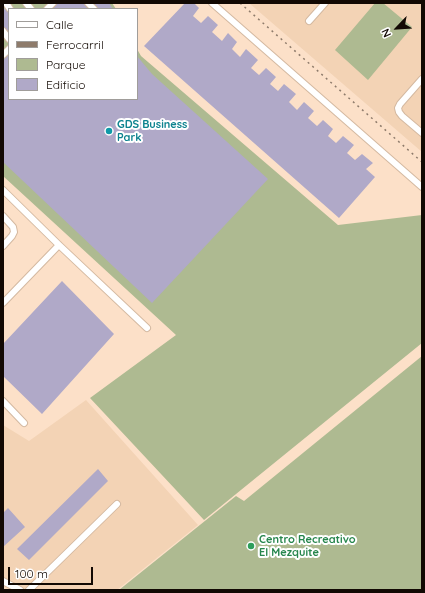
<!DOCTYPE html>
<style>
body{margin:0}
#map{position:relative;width:425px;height:593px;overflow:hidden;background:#fce0c8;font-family:Quicksand,sans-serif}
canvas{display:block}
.frame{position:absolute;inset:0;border:4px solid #120903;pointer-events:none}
.legend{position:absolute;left:8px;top:8px;width:130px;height:92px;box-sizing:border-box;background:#fff;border:1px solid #a09d9a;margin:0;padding:5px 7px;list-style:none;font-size:12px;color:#120903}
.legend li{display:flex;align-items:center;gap:8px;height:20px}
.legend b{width:20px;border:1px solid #a09d9a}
.north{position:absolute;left:377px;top:8px;width:40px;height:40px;-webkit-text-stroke:3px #fff;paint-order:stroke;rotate:245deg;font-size:11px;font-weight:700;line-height:16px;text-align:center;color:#120903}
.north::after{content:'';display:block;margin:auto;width:14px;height:18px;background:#120903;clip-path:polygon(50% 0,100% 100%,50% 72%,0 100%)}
.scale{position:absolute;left:8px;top:567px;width:85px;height:18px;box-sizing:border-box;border:2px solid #120903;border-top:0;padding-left:5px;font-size:12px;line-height:14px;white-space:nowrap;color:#120903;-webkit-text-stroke:3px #fff;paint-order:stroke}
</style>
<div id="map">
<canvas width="425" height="593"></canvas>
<div class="frame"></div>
<ul class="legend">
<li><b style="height:5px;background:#fff"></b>Calle</li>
<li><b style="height:5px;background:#8e7b6b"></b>Ferrocarril</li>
<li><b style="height:11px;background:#aeba91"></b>Parque</li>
<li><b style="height:11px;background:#b0a9c8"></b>Edificio</li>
</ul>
<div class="north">N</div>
<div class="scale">100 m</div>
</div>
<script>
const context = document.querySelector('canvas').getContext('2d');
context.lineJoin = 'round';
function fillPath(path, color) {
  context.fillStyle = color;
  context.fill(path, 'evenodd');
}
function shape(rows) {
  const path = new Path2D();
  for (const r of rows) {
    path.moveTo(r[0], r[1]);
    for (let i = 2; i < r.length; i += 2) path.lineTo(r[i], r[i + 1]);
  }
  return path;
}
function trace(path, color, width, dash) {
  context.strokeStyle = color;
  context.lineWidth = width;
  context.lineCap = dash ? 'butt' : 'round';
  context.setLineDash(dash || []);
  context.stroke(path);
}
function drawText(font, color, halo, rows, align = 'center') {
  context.font = font + ' Quicksand,sans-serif';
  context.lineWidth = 4;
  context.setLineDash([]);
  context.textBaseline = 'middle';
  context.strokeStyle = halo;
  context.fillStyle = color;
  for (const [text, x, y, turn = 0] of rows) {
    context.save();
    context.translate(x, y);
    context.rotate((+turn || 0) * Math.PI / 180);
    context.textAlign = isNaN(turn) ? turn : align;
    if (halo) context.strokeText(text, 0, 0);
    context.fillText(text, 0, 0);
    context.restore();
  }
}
const built = shape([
 [249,3,422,3,422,152],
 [86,400,198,525,117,590,4,590,3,425,29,441]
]);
const green = shape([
 [3,3,112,3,116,9,9,9,9,99,137,99,137,49,141,56,338,225,422,215,422,343,204,520,90,398,176,335,3,176],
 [375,3,383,3,412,27,368,80,335,50],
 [422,356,422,590,119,590,236,496,244,501]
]);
const building = shape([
 [57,3,84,3,88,9,53,9],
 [94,3,109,3,113,9,98,9],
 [185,3,194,3,199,8,193,16,201,23,208,16,218,25,212,32,222,41,228,33,237,42,232,49,240,57,246,49,258,60,251,68,259,75,266,68,276,77,270,84,278,91,284,84,296,94,289,102,297,110,304,102,314,111,308,118,317,126,323,120,333,129,328,136,336,143,343,136,354,145,347,153,355,160,362,154,373,163,366,169,375,177,339,218,144,46],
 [3,7,9,13,9,32,3,27],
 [9,55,9,99,137,99,137,56,152,74,268,179,152,303,3,162,3,59],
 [62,281,114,334,42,414,3,376,3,344],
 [98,469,108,481,29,560,17,549],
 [8,508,25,527,3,547,3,513]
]);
const minor = shape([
 [6,3,10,9],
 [26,3,31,9],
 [88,3,94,9],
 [212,3,422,187],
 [47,9,53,3],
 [309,21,325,3],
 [3,31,9,39],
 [3,55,9,49],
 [422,79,400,104,398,108,399,112,402,116,422,133],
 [3,190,59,245,147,328],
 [3,216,13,227,14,232,12,236,3,246],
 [3,303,59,245],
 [3,401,24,423],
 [3,581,20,590],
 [29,590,117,504]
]);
const rail = shape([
 [240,3,422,162]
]);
const markers = [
 [109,131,4,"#0f9aa8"],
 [251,546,4,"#2e9e5b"]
];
const cultureNames = [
 ["GDS Business",117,125],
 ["Park",117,138]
];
const leisureNames = [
 ["Centro Recreativo",259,540],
 ["El Mezquite",259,553]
];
fillPath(built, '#f3d3b5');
fillPath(green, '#aeba91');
fillPath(building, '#b0a9c8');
trace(minor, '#d4b9a1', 8);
trace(minor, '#fff', 6);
trace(rail, '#8e7b6b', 1.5, [2, 4]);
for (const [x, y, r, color] of markers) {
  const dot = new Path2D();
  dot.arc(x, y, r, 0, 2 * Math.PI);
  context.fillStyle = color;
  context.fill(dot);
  trace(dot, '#fff', 1.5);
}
drawText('bold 11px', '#0d838f', '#fff', cultureNames, 'left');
drawText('bold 11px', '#27864d', '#fff', leisureNames, 'left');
</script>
